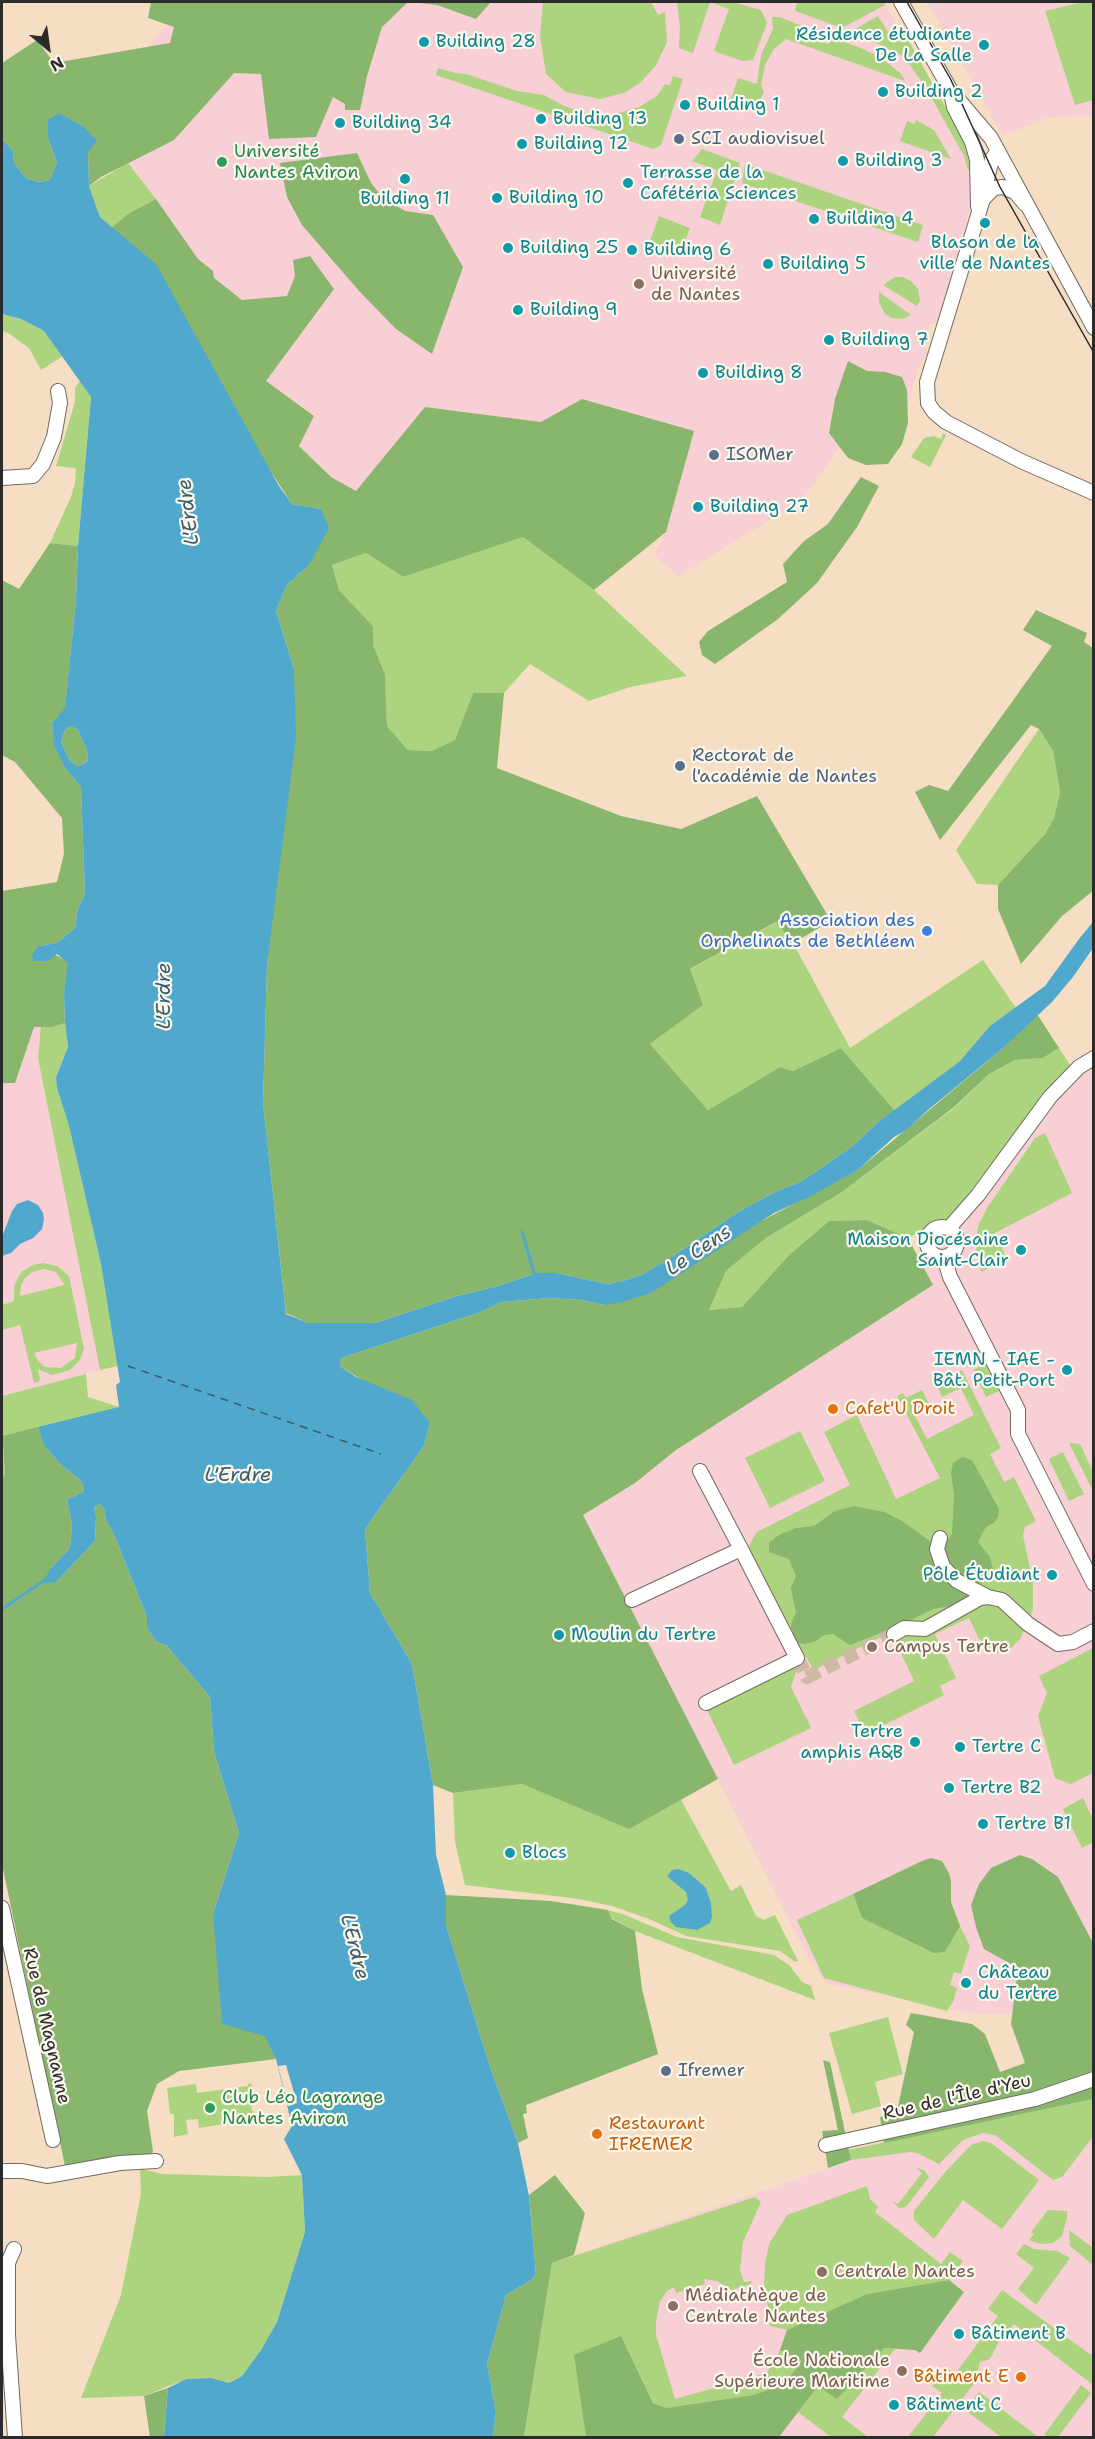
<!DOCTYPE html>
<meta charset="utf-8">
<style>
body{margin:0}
#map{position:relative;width:1095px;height:2439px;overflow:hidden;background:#f5dec3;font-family:"Shantell Sans",sans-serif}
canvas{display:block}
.frame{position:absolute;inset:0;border:3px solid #2b2b2b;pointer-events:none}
.north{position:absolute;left:18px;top:18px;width:60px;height:60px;-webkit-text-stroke:4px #fbf7ec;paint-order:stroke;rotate:151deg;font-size:16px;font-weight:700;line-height:24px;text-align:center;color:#2b2b2b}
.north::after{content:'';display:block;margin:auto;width:21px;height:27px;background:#2b2b2b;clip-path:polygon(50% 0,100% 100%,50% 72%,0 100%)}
</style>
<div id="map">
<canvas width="1095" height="2439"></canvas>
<div class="frame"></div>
<div class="north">N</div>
</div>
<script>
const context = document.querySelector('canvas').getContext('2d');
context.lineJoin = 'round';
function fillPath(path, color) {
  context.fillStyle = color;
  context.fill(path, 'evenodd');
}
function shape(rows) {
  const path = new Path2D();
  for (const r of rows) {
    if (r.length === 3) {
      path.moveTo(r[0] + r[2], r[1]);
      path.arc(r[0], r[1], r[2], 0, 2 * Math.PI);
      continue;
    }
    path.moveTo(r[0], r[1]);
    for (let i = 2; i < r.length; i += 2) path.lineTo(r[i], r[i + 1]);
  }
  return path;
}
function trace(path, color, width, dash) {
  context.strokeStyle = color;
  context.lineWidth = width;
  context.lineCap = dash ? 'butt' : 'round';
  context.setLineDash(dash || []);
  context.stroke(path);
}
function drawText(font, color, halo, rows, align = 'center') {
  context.font = font + ' "Shantell Sans",sans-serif';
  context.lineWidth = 4.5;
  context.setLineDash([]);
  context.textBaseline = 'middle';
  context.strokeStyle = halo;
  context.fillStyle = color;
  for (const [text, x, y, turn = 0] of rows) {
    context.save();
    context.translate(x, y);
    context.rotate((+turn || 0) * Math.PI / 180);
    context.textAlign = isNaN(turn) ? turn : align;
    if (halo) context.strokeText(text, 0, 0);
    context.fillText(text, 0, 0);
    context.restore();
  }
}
const built = shape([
 [184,2,885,2,898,27,904,32,967,149,971,165,972,202,938,320,929,324,923,344,928,355,918,368,908,403,842,444,802,500,679,576,654,555,666,532,582,399,541,422,425,407,356,491,331,477,299,445,314,415,266,381,295,276,287,296,242,300,214,278,213,271,198,259,156,199,128,163,96,114],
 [927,2,1093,2,1093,116,1049,117,1003,136],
 [43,1015,38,1058,100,1370,2,1396,2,1016],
 [1093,1070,1093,2021,963,2012,826,1983,807,1955,583,1515,635,1483,676,1450,933,1285,923,1266,970,1215,1074,1079],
 [1093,2099,1093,2437,524,2438,552,2263,850,2161,848,2150]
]);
const green = shape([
 [543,2,651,2,658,15,665,12,667,42,656,65,640,83,624,93,600,99,566,92,546,74,540,35],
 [677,2,732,2,761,10,767,23,753,60,742,61,714,51,729,9,710,2,693,53,679,48,680,27],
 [797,2,885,2,885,5,842,28,795,11],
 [1083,2,1093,2,1093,100,1075,105,1045,11],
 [878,16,888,32,898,27,904,32,962,137,971,170,968,170,964,156,926,88,910,65,901,55,852,31],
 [772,17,780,17,804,27,802,35,828,44,831,37,861,48,883,59,901,74,905,81,786,39,774,49,765,65,761,86,764,91,756,111,730,102,738,78,757,84,761,55,773,29],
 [438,68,455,73,466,74,517,91,544,95,564,106,587,114,612,115,639,107,657,96,665,84,670,85,673,76,683,79,661,145,653,149,436,75],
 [916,120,934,130,951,159,900,141,907,121,914,124],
 [702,149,740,163,720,225,700,217,717,170,692,161],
 [128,163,156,199,129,213,112,227,100,217,89,186],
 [745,164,923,225,918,242,742,183],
 [659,216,690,228,679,257,648,246],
 [895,277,903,277,911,281,918,289,920,301,917,306,883,285],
 [879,292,911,315,902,319,892,318,885,314,879,302],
 [2,314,21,319,44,331,63,356,41,370,29,348,8,333,2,331],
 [80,381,91,397,78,546,50,543,71,497,75,483,76,468,56,466,75,402,75,388],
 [943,433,946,435,930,467,911,457,924,438,934,436,941,439],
 [523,537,594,590,687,676,630,687,589,701,530,664,504,693,473,693,455,740,431,751,408,750,387,726,385,674,373,645,373,626,339,590,332,565,366,553,403,577],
 [1039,729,1053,751,1060,792,1054,818,1045,834,998,885,977,884,956,850],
 [777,922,793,943,850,1048,983,960,1016,1008,990,1026,959,1062,895,1111,841,1048,793,1071,780,1067,708,1110,650,1044,703,1005,689,970],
 [65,1023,68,1047,56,1076,57,1088,69,1126,101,1264,118,1366,100,1370,38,1058,41,1026,53,1027],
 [1059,1048,1070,1065,950,1217,908,1238,867,1220,829,1221,789,1255,742,1307,709,1310,726,1271,766,1238,842,1192,953,1109,989,1074,1015,1060,1043,1058],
 [1045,1133,1072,1193,995,1233,1007,1259,981,1272,976,1248,978,1226,987,1208,1035,1138],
 [43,1263,57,1266,69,1276,84,1349,80,1360,70,1370,52,1375,38,1369,40,1381,34,1383,20,1325,2,1330,2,1305,14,1301,14,1286,21,1272,33,1265],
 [44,1269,56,1272,65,1285,20,1296,21,1285,25,1278,32,1272],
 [77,1343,75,1358,61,1368,45,1367,38,1361,34,1353],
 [985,1364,999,1391,986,1397,973,1370],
 [962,1370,1001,1448,990,1454,1004,1482,1014,1477,1036,1521,1025,1527,1023,1535,1033,1583,1033,1610,1020,1639,1011,1648,997,1653,993,1652,979,1639,969,1618,935,1634,956,1678,940,1686,944,1695,866,1734,854,1711,914,1681,896,1643,887,1634,814,1670,797,1643,774,1602,770,1589,747,1549,757,1532,850,1485,824,1432,857,1415,896,1499,940,1478,897,1396,903,1393,906,1398,922,1390,929,1404,913,1412,927,1439,974,1415,961,1388,942,1397,936,1383],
 [86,1374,88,1397,119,1407,5,1473,2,1479,2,1396],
 [800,1431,825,1481,770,1508,745,1458],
 [1069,1443,1080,1444,1093,1472,1093,1491],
 [1063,1452,1084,1494,1069,1501,1049,1459],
 [1093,1648,1093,1773,1071,1784,1055,1778,1038,1716,1047,1693,1039,1676],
 [795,1666,797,1669,791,1687,811,1728,734,1765,707,1710],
 [522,1784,629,1828,680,1798,731,1891,741,1885,756,1916,764,1920,775,1915,798,1961,795,1962,780,1951,686,1936,649,1919,612,1906,579,1899,465,1885,455,1842,453,1793],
 [1083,1798,1093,1820,1094,1842,1082,1848,1063,1809],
 [853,1894,862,1918,945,1952,960,1926,970,1946,961,1974,954,1972,950,1985,957,1988,953,2002,947,2011,824,1978,797,1920],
 [608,1910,625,1915,677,1937,774,1955,790,1966,802,1982,811,1986,815,2000,635,1931,612,1918],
 [888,2017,903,2074,875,2082,881,2106,852,2114,829,2033],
 [251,2083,252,2087,248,2088,249,2094,252,2094,250,2097,250,2102,253,2104,251,2105,252,2111,254,2111,252,2114,252,2120,255,2120,256,2123,245,2124,243,2121,199,2128,198,2119,186,2120,188,2134,174,2137,174,2114,170,2114,167,2088,196,2084,197,2093,248,2086,248,2084],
 [1093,2099,1092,2138,1062,2177,1053,2180,995,2135,983,2133,963,2140,939,2164,917,2153,910,2152,851,2160,848,2150],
 [983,2141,991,2143,1039,2180,1002,2229,963,2200,934,2239,914,2220,914,2211,946,2171,971,2145],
 [916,2168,924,2170,929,2177,906,2207,899,2208,892,2201,898,2204,922,2173],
 [140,2169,163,2174,267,2177,302,2175,305,2232,277,2322,261,2350,242,2376,229,2383,210,2378,186,2379,144,2396,81,2398,121,2295,141,2194],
 [867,2186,870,2199,878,2207,875,2212,941,2264,950,2252,963,2261,949,2280,867,2294,787,2330,770,2326,769,2312,764,2288,765,2264,769,2244,787,2215],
 [755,2197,761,2202,743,2242,740,2271,744,2282,752,2281,751,2284,732,2290,717,2281,704,2279,705,2284,676,2293,674,2287,667,2291,660,2301,656,2321,656,2335,675,2399,767,2373,780,2350,802,2361,783,2385,753,2395,666,2408,653,2403,621,2336,582,2405,586,2437,524,2438,552,2263],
 [1048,2210,1067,2211,1067,2218,1062,2236,1053,2243,1040,2244,1029,2240,1034,2234,1031,2232],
 [1069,2230,1092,2247,1093,2246,1093,2265,1070,2246],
 [1024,2244,1034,2249,1057,2251,1070,2258,1036,2305,1018,2289,1034,2268,1016,2254],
 [1002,2290,1091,2355,1093,2352,1093,2385,1014,2324,998,2343,990,2359,980,2362,976,2381,933,2437,908,2437,942,2393,932,2386,946,2368,955,2374,998,2316,988,2309],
 [884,2348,895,2349,842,2417,868,2437,831,2437,798,2412,818,2386,867,2367],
 [1081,2385,1091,2393,1058,2437,1048,2437,1044,2435],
 [979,2392,1037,2436,1036,2437,1001,2437,965,2410]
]);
const forest = shape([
 [151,2,408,2,382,27,367,76,360,110,345,110,345,104,333,97,316,137,269,139,261,74,234,73,174,140,101,177,89,186,88,152,48,138,57,163,50,180,40,182,27,179,14,163,13,151,2,139,2,63,37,40,54,63,170,43,174,27,148,18],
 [411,2,491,2,476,19,437,5],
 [357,153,371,183,382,197,405,211,433,215,463,267,432,354,396,329,360,292,302,225,287,197,280,163],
 [156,199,198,259,213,271,214,278,242,300,287,296,295,276,293,260,310,256,334,289,266,381,314,416,299,446,331,477,356,491,425,407,541,422,582,399,694,431,666,532,594,590,523,537,403,577,366,553,332,565,339,590,373,626,373,645,385,674,387,726,408,750,431,751,455,740,473,693,504,693,497,768,621,816,681,829,757,796,831,921,793,943,776,922,690,969,703,1005,650,1044,708,1110,780,1067,793,1071,841,1048,895,1111,877,1123,853,1146,802,1181,775,1192,738,1212,669,1259,641,1275,623,1281,607,1284,557,1273,537,1273,498,1286,457,1296,375,1323,308,1323,286,1313,263,1103,267,964,294,669,276,611,287,585,309,565,321,509,292,504,112,227,129,213],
 [848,361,867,371,885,372,902,377,907,390,908,423,902,444,888,464,866,465,848,458,829,433,835,399],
 [861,477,879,486,857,527,817,583,778,619,715,664,702,655,699,642,708,631,787,582,783,564,804,541,828,524],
 [50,543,78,546,76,599,65,709,52,723,55,745,65,768,81,787,85,894,78,908,75,928,57,943,38,946,69,962,64,992,65,1023,53,1027,34,1027,15,1083,2,1083,2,891,57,882,64,854,62,818,15,762,2,755,2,580,19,589],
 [1036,610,1087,633,1084,642,1093,648,1094,890,1062,916,1021,964,998,909,998,885,1045,834,1054,818,1060,792,1053,751,1039,729,1031,725,940,840,915,792,929,785,948,791,1052,646,1023,630],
 [70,726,78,730,87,751,88,760,84,764,77,766,70,761,61,742,65,730],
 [1037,1014,1059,1048,1043,1058,1015,1060,989,1074,953,1108,842,1192,766,1238,726,1271,709,1310,742,1307,789,1255,829,1221,867,1220,908,1238,933,1285,676,1450,635,1483,583,1515,718,1779,629,1829,522,1784,453,1793,433,1785,412,1664,370,1593,365,1529,424,1446,430,1423,340,1366,341,1358,481,1312,501,1302,549,1298,582,1300,604,1305,859,1169,1002,1049],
 [38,1427,44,1445,59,1463,82,1482,84,1491,67,1500,72,1525,70,1548,51,1568,56,1582,95,1541,96,1516,94,1507,100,1504,104,1509,106,1521,113,1532,147,1617,147,1629,157,1642,166,1645,210,1697,214,1752,239,1833,213,1914,276,2059,179,2071,157,2084,147,2111,153,2151,150,2158,65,2166,2,1864,2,1479,5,1473,3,1436],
 [962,1457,972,1460,999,1509,998,1517,994,1523,986,1527,978,1542,990,1557,993,1570,988,1579,978,1585,970,1598,952,1606,933,1609,896,1627,850,1645,833,1634,824,1635,816,1641,805,1644,797,1643,792,1634,791,1624,796,1612,791,1588,796,1576,789,1559,769,1552,769,1543,779,1535,796,1528,814,1526,835,1511,854,1506,884,1512,899,1519,937,1546,946,1543,952,1534,954,1494,951,1473,953,1463],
 [1020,1855,1032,1859,1058,1877,1093,1943,1093,2099,884,2143,880,2117,897,2111,914,2032,906,2025,911,2013,972,2024,985,2034,1000,2072,1025,2063,1011,2024,1018,1968,984,1949,976,1927,971,1905,979,1884,991,1868],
 [931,1858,942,1861,949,1873,951,1881,951,1902,960,1926,945,1952,934,1953,862,1918,853,1894,922,1861],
 [446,1895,551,1901,608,1910,612,1919,635,1931,642,1989,658,2054,526,2105,527,2113,523,2114,528,2138,518,2143,489,2064,446,1925],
 [823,2060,830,2062,851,2160,828,2168,822,2131,838,2130],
 [555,2175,585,2213,574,2255,552,2263,524,2437,493,2437,496,2412,487,2364,506,2295,531,2280,536,2274,529,2195],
 [949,2280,964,2292,920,2353,915,2350,884,2348,837,2399,818,2386,779,2437,586,2437,574,2355,621,2336,653,2403,666,2408,753,2395,783,2385,802,2361,780,2350,787,2330,867,2294],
 [168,2388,164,2437,150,2437,144,2396]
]);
const water = shape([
 [59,113,84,127,97,141,88,152,89,186,100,217,156,264,279,486,292,504,321,509,329,528,309,565,287,585,276,611,294,669,296,738,267,964,263,1103,286,1314,308,1323,375,1323,457,1296,498,1286,537,1273,557,1273,607,1284,623,1281,641,1275,669,1259,738,1212,775,1192,802,1181,853,1146,877,1123,959,1062,990,1026,1045,986,1079,939,1093,922,1093,948,1073,977,1052,1002,1002,1049,928,1110,905,1131,894,1137,859,1169,811,1196,774,1213,651,1293,623,1302,604,1305,582,1300,549,1298,501,1302,481,1312,341,1358,340,1366,356,1377,412,1400,430,1423,424,1446,365,1529,370,1593,412,1664,433,1785,436,1855,446,1895,446,1925,489,2064,518,2143,529,2196,536,2274,531,2280,506,2295,487,2364,496,2412,493,2437,164,2437,168,2388,186,2379,211,2378,229,2383,242,2376,261,2350,277,2322,305,2232,302,2175,284,2139,292,2126,276,2059,265,2036,222,2024,213,1914,239,1833,214,1752,210,1697,166,1645,157,1642,147,1629,147,1617,113,1532,106,1521,104,1509,100,1504,94,1507,96,1516,95,1541,56,1582,42,1583,51,1568,70,1548,72,1525,67,1500,84,1491,82,1482,59,1463,44,1445,38,1427,119,1407,116,1385,120,1382,101,1264,69,1126,57,1088,56,1077,68,1047,65,1023,64,992,68,963,57,954,48,961,33,961,32,955,38,946,57,943,75,928,78,908,85,894,81,787,65,768,54,745,52,723,65,708,76,599,78,546,91,397,44,331,21,319,2,314,2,139,13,151,14,163,27,179,40,182,50,180,57,163,48,138,48,120],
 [70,726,78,730,87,751,88,760,84,764,77,766,70,761,61,742,65,730],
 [28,1200,38,1205,43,1213,44,1219,42,1229,33,1238,20,1244,11,1253,2,1256,2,1237,12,1211,17,1204],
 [678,1869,689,1873,706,1888,711,1903,712,1917,710,1923,697,1930,676,1927,671,1922,669,1916,685,1905,688,1900,686,1892,667,1876,672,1870]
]);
const pier = shape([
 [286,2065,297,2103,288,2106,278,2066]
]);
const stream = shape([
 [522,1232,535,1276],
 [2,1609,45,1580]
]);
const ferry = shape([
 [128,1366,381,1454]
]);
const minorTunnel = shape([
 [797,1658,807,1677,894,1634]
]);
const minor = shape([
 [901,2,951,91,991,138,1094,328],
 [951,93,954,107,972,142,977,160,978,207],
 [984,191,992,159,998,151],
 [1025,204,1015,192,1003,187,994,188,983,199,927,382,928,403,934,412,946,422,1021,461,1094,493],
 [2,478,33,476,43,464,54,437,60,403,58,391],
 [942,1242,15],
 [949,1228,978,1195,1050,1097,1079,1067,1094,1058],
 [947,1257,947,1267,950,1277,1018,1410,1018,1434,1094,1584],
 [700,1471,741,1549],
 [940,1538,937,1549,943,1567,957,1581,988,1597],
 [632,1600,741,1549,797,1658,706,1703],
 [894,1634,904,1628,925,1629,980,1598,988,1597,1002,1600,1028,1624,1058,1644,1073,1642,1094,1631],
 [2,1908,53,2140],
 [826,2145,1035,2099,1094,2079],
 [2,2171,22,2171,47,2176,120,2163,156,2161],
 [14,2249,8,2263,8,2335,15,2438]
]);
const tram = shape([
 [907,2,951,80,1000,187,1094,353]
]);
const markers = [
 [424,42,6,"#0f9aa8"],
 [984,45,6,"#0f9aa8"],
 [883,92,6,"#0f9aa8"],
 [685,105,6,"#0f9aa8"],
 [541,119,6,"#0f9aa8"],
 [340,123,6,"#0f9aa8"],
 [679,139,6,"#5c6f8a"],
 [522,144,6,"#0f9aa8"],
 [843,161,6,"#0f9aa8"],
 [222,162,6,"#2e9e5b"],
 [405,179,6,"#0f9aa8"],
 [628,183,6,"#0f9aa8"],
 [497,198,6,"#0f9aa8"],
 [814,219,6,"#0f9aa8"],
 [985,223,6,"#0f9aa8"],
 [508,248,6,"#0f9aa8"],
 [632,250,6,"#0f9aa8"],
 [768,264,6,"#0f9aa8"],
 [639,284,6,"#8d6e63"],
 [518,310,6,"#0f9aa8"],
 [829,340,6,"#0f9aa8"],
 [703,373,6,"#0f9aa8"],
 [714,455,6,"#5c6f8a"],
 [698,507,6,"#0f9aa8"],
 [680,766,6,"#5c6f8a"],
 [927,931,6,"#3f7fe0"],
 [1021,1250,6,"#0f9aa8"],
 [1067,1370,6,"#0f9aa8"],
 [833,1409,6,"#e8710a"],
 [1052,1575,6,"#0f9aa8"],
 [559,1635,6,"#0f9aa8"],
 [872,1647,6,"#8d6e63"],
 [915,1742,6,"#0f9aa8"],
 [960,1747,6,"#0f9aa8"],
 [949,1788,6,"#0f9aa8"],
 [983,1824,6,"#0f9aa8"],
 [510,1853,6,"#0f9aa8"],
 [966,1983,6,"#0f9aa8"],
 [666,2071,6,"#5c6f8a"],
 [210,2108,6,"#2e9e5b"],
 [597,2134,6,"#e8710a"],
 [822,2272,6,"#8d6e63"],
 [673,2306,6,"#8d6e63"],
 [959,2334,6,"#0f9aa8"],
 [902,2371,6,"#8d6e63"],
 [1021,2377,6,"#e8710a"],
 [894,2405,6,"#0f9aa8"]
];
const cultureNames = [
 ["Résidence étudiante",972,35,"right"],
 ["De La Salle",972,56,"right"],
 ["Building 28",436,42],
 ["Building 2",895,92],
 ["Building 1",697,105],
 ["Building 13",553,119],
 ["Building 34",352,123],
 ["Building 12",534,144],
 ["Building 3",855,161],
 ["Terrasse de la",640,173],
 ["Cafétéria Sciences",640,194],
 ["Building 10",509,198],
 ["Building 11",405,199,"center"],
 ["Building 4",826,219],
 ["Blason de la",985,243,"center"],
 ["ville de Nantes",985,264,"center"],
 ["Building 25",520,248],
 ["Building 6",644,250],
 ["Building 5",780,264],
 ["Building 9",530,310],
 ["Building 7",841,340],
 ["Building 8",715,373],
 ["Building 27",710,507],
 ["Maison Diocésaine",1009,1240,"right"],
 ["Saint-Clair",1009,1261,"right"],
 ["IEMN - IAE -",1055,1360,"right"],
 ["Bât. Petit-Port",1055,1381,"right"],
 ["Pôle Étudiant",1040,1575,"right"],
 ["Moulin du Tertre",571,1635],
 ["Tertre",903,1732,"right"],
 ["amphis A&B",903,1753,"right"],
 ["Tertre C",972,1747],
 ["Tertre B2",961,1788],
 ["Tertre B1",995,1824],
 ["Blocs",522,1853],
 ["Château",978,1973],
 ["du Tertre",978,1994],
 ["Bâtiment B",971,2334],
 ["Bâtiment C",906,2405]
];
const serviceNames = [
 ["SCI audiovisuel",691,139],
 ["ISOMer",726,455],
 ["Rectorat de",692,756],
 ["l'académie de Nantes",692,777],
 ["Ifremer",678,2071]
];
const leisureNames = [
 ["Université",234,152],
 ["Nantes Aviron",234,173],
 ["Club Léo Lagrange",222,2098],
 ["Nantes Aviron",222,2119]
];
const educationNames = [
 ["Université",651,274],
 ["de Nantes",651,295],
 ["Campus Tertre",884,1647],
 ["Centrale Nantes",834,2272],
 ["Médiathèque de",685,2296],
 ["Centrale Nantes",685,2317],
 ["École Nationale",890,2361,"right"],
 ["Supérieure Maritime",890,2382,"right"]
];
const shopNames = [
 ["Association des",915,921],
 ["Orphelinats de Bethléem",915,942]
];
const foodNames = [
 ["Cafet'U Droit",845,1409],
 ["Restaurant",609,2124],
 ["IFREMER",609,2145],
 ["Bâtiment E",1009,2377,"right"]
];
const streetNames = [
 ["Rue de Magnanne",46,2026,77],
 ["Rue de l'Île d'Yeu",957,2098,-13]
];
const waterNames = [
 ["L'Erdre",189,512,-97],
 ["L'Erdre",165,996,-90],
 ["Le Cens",699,1251,-34],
 ["L'Erdre",238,1476],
 ["L'Erdre",354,1947,76]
];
fillPath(built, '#f7cfd5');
fillPath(green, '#acd47e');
fillPath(forest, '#89b66d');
fillPath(water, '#50a9cd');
fillPath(pier, '#f5dec3');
trace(stream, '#50a9cd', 3);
trace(ferry, '#3a5d6c', 1.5, [8, 6]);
trace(minorTunnel, '#cdbaa5', 14, [14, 7]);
trace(minor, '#726a60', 16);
trace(minor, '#fff', 14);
trace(tram, '#2b2b2b', 1.5);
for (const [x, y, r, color] of markers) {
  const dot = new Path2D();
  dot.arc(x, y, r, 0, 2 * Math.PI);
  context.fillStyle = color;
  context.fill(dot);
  trace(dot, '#fbf7ec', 2);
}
drawText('18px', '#0d838f', '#fbf7ec', cultureNames, 'left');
drawText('18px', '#4e5e75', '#fbf7ec', serviceNames, 'left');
drawText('18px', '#27864d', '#fbf7ec', leisureNames, 'left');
drawText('18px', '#785e54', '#fbf7ec', educationNames, 'left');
drawText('18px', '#366cbe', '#fbf7ec', shopNames, 'right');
drawText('18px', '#c56008', '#fbf7ec', foodNames, 'left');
drawText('18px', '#2b2b2b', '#fbf7ec', streetNames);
drawText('italic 20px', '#3a5d6c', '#fbf7ec', waterNames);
</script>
